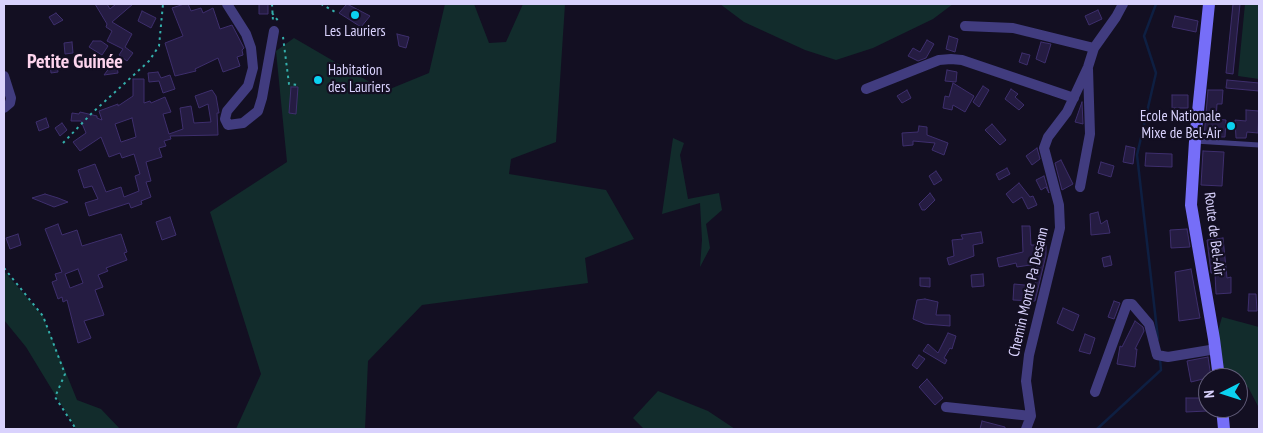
<!DOCTYPE html>
<meta charset="utf-8">
<style>
body{margin:0}
#map{position:relative;width:1263px;height:433px;overflow:hidden;background:#130f22;font-family:"PT Sans Narrow",sans-serif}
canvas{display:block}
.frame{position:absolute;inset:0;border:5px solid #d9d2fd;pointer-events:none}
.north{position:absolute;left:1198px;top:368px;width:50px;height:50px;box-sizing:border-box;background:#130f22;border:1px solid #625d7a;border-radius:50%;rotate:265deg;font-size:14px;font-weight:700;line-height:20px;text-align:center;color:#d9d2fd}
.north::after{content:'';display:block;margin:auto;width:18px;height:22px;background:#0bd1f0;clip-path:polygon(50% 0,100% 100%,50% 72%,0 100%)}
</style>
<div id="map">
<canvas width="1263" height="433"></canvas>
<div class="frame"></div>
<div class="north">N</div>
</div>
<script>
const context = document.querySelector('canvas').getContext('2d');
context.lineJoin = 'round';
function fillPath(path, color) {
  context.fillStyle = color;
  context.fill(path, 'evenodd');
}
function shape(rows) {
  const path = new Path2D();
  for (const r of rows) {
    path.moveTo(r[0], r[1]);
    for (let i = 2; i < r.length; i += 2) path.lineTo(r[i], r[i + 1]);
  }
  return path;
}
function trace(path, color, width, dash) {
  context.strokeStyle = color;
  context.lineWidth = width;
  context.lineCap = dash ? 'butt' : 'round';
  context.setLineDash(dash || []);
  context.stroke(path);
}
function drawText(font, color, halo, rows, align = 'center') {
  context.font = font + ' "PT Sans Narrow",sans-serif';
  context.lineWidth = 4.5;
  context.setLineDash([]);
  context.textBaseline = 'middle';
  context.strokeStyle = halo;
  context.fillStyle = color;
  for (const [text, x, y, turn = 0] of rows) {
    context.save();
    context.translate(x, y);
    context.rotate((+turn || 0) * Math.PI / 180);
    context.textAlign = isNaN(turn) ? turn : align;
    if (halo) context.strokeText(text, 0, 0);
    context.fillText(text, 0, 0);
    context.restore();
  }
}
const green = shape([
 [445,4,474,4,489,43,506,42,523,4,565,4,556,142,511,159,509,174,606,190,634,239,585,258,588,283,422,305,368,361,365,429,236,429,261,374,210,212,287,162,276,51,294,38,385,91,429,73],
 [720,4,953,4,933,19,873,48,836,60,805,50,744,22],
 [1245,4,1259,4,1259,79,1238,76],
 [673,138,684,143,680,155,688,199,719,193,722,210,706,224,710,248,700,267,702,240,700,203,662,214],
 [4,271,43,316,77,400,101,409,120,429,76,429,26,347,4,320],
 [1222,317,1259,327,1259,408,1248,387,1238,385,1238,378,1221,378,1211,356],
 [658,391,708,411,735,429,644,429,633,418]
]);
const stream = shape([
 [1156,4,1144,36,1156,73,1137,155,1158,339],
 [1097,429,1161,370,1160,359]
]);
const building = shape([
 [95,4,107,4,110,9,116,4,133,4,112,22,132,34,125,47,133,53,127,61,119,55,123,49,107,41,112,31,106,27,107,24,95,4],
 [184,4,188,4,191,11,201,8,203,13,213,8,220,29,232,25,244,48,242,50,243,55,237,57,240,66,223,72,218,58,195,69,196,71,175,76,165,43,183,36,172,8,184,4],
 [259,4,268,4,268,14,259,14,259,4],
 [347,4,370,16,361,27,339,13,347,4],
 [1233,4,1240,4,1233,74,1226,73,1233,4],
 [1098,10,1102,19,1089,25,1085,16,1098,10],
 [142,11,156,18,151,28,138,21,142,11],
 [56,13,63,20,54,25,49,17,56,13],
 [1175,16,1198,21,1196,32,1172,27,1175,16],
 [397,34,409,37,406,48,399,46,397,34],
 [949,36,958,39,955,52,946,49,949,36],
 [927,40,934,44,926,58,918,61,908,56,913,48,920,52,927,40],
 [93,41,101,41,108,46,102,55,89,47,93,41],
 [72,42,73,53,65,54,64,43,72,42],
 [1041,42,1051,44,1045,63,1036,59,1041,42],
 [1022,53,1030,55,1027,65,1019,62,1022,53],
 [116,59,118,73,104,75,116,59],
 [50,62,57,62,58,72,51,73,50,62],
 [947,70,957,72,956,82,945,81,947,70],
 [158,72,161,78,170,75,175,89,163,93,159,81,149,82,148,73,158,72],
 [133,79,144,79,144,103,150,101,151,103,165,97,171,112,163,114,169,134,183,129,180,108,191,106,194,123,211,122,208,104,199,108,195,96,212,90,216,96,219,113,217,113,218,135,170,136,171,139,164,141,166,146,159,148,162,157,146,162,151,181,146,182,151,197,141,201,142,204,131,208,129,203,89,216,85,203,98,199,92,186,84,188,78,170,95,164,106,192,121,187,124,197,139,191,135,176,140,174,134,154,122,158,120,153,109,157,101,137,80,151,73,142,86,133,81,121,71,121,72,113,79,114,80,112,97,116,97,118,102,120,99,111,118,104,118,106,133,96,133,79],
 [132,118,136,137,121,142,115,124,132,118],
 [1227,80,1259,83,1259,91,1226,88,1227,80],
 [953,83,974,96,965,112,953,105,952,110,943,108,945,96,949,97,953,83],
 [983,86,989,90,979,107,973,102,983,86],
 [291,87,298,87,296,114,289,113,291,87],
 [1011,89,1018,94,1015,97,1024,105,1019,110,1005,99,1011,89],
 [907,90,911,98,902,103,897,96,907,90],
 [1208,90,1223,90,1222,104,1217,104,1216,119,1226,120,1225,137,1204,137,1208,90],
 [1172,95,1188,95,1188,108,1172,108,1172,95],
 [1082,102,1083,124,1075,122,1082,102],
 [1246,110,1259,111,1258,133,1247,132,1246,138,1236,138,1235,120,1246,121,1246,110],
 [46,118,49,127,39,131,36,122,46,118],
 [62,123,67,130,60,136,55,128,62,123],
 [992,124,1006,140,1000,145,985,130,992,124],
 [919,126,927,127,927,135,948,143,944,155,932,150,935,143,913,141,913,145,903,146,902,133,918,132,919,126],
 [1126,146,1135,148,1133,164,1123,162,1126,146],
 [1037,148,1040,159,1032,165,1026,156,1037,148],
 [1203,151,1224,152,1222,186,1201,185,1203,151],
 [1146,153,1172,154,1172,167,1145,166,1146,153],
 [1061,160,1073,184,1062,190,1055,163,1061,160],
 [1101,162,1114,166,1111,177,1098,173,1101,162],
 [1007,168,1010,174,999,180,996,174,1007,168],
 [936,171,942,180,934,185,929,176,936,171],
 [1044,176,1049,193,1046,187,1041,190,1036,180,1044,176],
 [1019,183,1030,197,1033,196,1037,205,1028,209,1022,197,1013,203,1006,194,1019,183],
 [930,193,935,200,925,210,922,210,919,204,930,193],
 [45,194,58,198,68,202,54,207,32,198,45,194],
 [1098,212,1101,224,1107,220,1110,233,1091,235,1090,214,1098,212],
 [170,217,176,235,162,240,156,222,170,217],
 [58,224,62,235,77,230,82,246,121,234,127,252,124,253,127,260,106,268,108,271,98,275,103,287,95,290,104,315,84,321,91,338,78,343,67,300,63,302,62,297,58,299,52,282,57,280,55,274,62,272,45,229,58,224],
 [78,269,83,283,70,288,65,274,78,269],
 [1022,226,1030,226,1031,245,1046,245,1046,255,1035,301,1013,300,1014,284,1035,286,1037,264,1017,267,1016,263,999,267,997,258,1023,252,1022,226],
 [1187,229,1190,247,1171,248,1170,230,1187,229],
 [981,232,983,243,973,245,974,256,949,265,947,258,954,256,952,240,963,239,961,235,981,232],
 [18,234,21,245,10,249,6,238,18,234],
 [1223,238,1227,278,1231,277,1231,293,1216,294,1215,273,1211,273,1207,240,1223,238],
 [1110,256,1112,265,1104,267,1102,258,1110,256],
 [1191,269,1200,318,1179,321,1175,272,1191,269],
 [983,274,984,286,972,287,971,275,983,274],
 [920,278,930,278,930,287,920,286,920,278],
 [1249,294,1256,294,1257,311,1248,311,1249,294],
 [925,299,938,302,936,315,950,315,950,326,925,324,913,319,917,300,925,299],
 [1114,301,1120,303,1114,319,1108,317,1114,301],
 [1063,308,1079,315,1073,331,1057,323,1063,308],
 [1135,321,1143,327,1144,331,1135,349,1137,349,1135,367,1117,364,1120,346,1122,347,1135,321],
 [948,333,956,336,952,349,950,348,944,358,947,360,945,364,923,351,928,344,938,353,948,333],
 [1085,334,1095,338,1090,354,1079,351,1085,334],
 [919,355,925,359,917,369,912,365,919,355],
 [1208,357,1211,377,1191,382,1187,361,1208,357],
 [927,379,943,398,935,405,919,387,927,379],
 [1186,398,1206,398,1207,411,1186,412,1186,398],
 [982,421,1005,427,1005,429,980,429,982,421]
]);
const path = shape([
 [272,4,273,21],
 [321,4,337,13],
 [272,13,280,23],
 [283,37,289,84,300,85],
 [63,143,91,114,149,61,159,46,163,4],
 [4,268,43,316,65,374,55,397,76,429]
]);
const lane = shape([
 [1195,141,1259,145]
]);
const street = shape([
 [227,4,246,34,251,48,253,68,248,86,227,111,225,119,228,125,243,123,258,111,262,98,274,31],
 [965,26,1013,28,1094,48],
 [4,76,11,98,10,103,4,108],
 [866,89,939,60,951,59,962,60,1074,98],
 [1080,187,1090,134,1088,69],
 [1095,392,1127,304,1132,304,1149,324,1157,355,1168,357,1216,349],
 [946,407,1031,416],
 [1026,429,1031,416,1026,381,1029,355,1060,228,1059,205,1044,148,1048,137,1067,112,1088,67,1094,48,1116,17,1123,4]
]);
const secondary = shape([
 [1209,4,1195,141,1191,205,1214,339,1219,378],
 [1222,408,1224,429]
]);
const markers = [
 [355,15,5,"#0bd1f0"],
 [318,80,5,"#0bd1f0"],
 [1231,126,5,"#0bd1f0"]
];
const poiNames = [
 ["Les Lauriers",355,32],
 ["Habitation",328,71,"left"],
 ["des Lauriers",328,88,"left"],
 ["Ecole Nationale",1221,117,"right"],
 ["Mixe de Bel-Air",1221,134,"right"]
];
const streetNames = [
 ["Route de Bel-Air",1214,234,83],
 ["Chemin Monte Pa Desann",1029,292,-77]
];
const districtNames = [
 ["Petite Guinée",75,62]
];
fillPath(green, '#122c2c');
trace(stream, '#0e1f42', 2.5);
fillPath(building, '#251c42');
trace(building, '#3e2f6d', 1);
trace(path, '#34afac', 2, [2.5, 4]);
trace(lane, '#413c7f', 5);
trace(street, '#413c7f', 10);
trace(secondary, '#766ef8', 12);
for (const [x, y, r, color] of markers) {
  const dot = new Path2D();
  dot.arc(x, y, r, 0, 2 * Math.PI);
  context.fillStyle = color;
  context.fill(dot);
  trace(dot, '#130f22', 2);
}
drawText('15px', '#d9d2fd', '#130f22', poiNames);
drawText('15px', '#d9d2fd', '#130f22', streetNames);
drawText('bold 20px', '#fdd4ed', '#130f22', districtNames);
</script>
